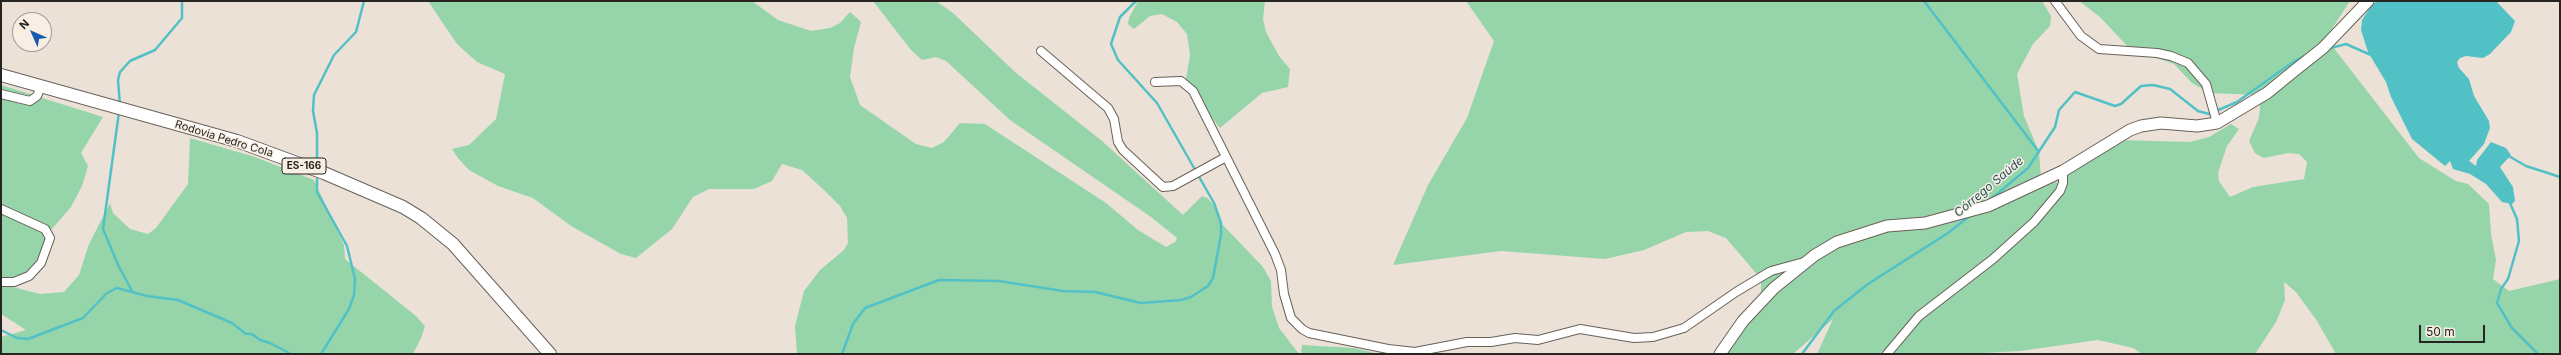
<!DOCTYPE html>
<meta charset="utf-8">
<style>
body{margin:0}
#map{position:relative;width:2561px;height:355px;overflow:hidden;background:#ebe1d7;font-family:Inter,sans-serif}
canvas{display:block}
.frame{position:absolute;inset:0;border:2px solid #282420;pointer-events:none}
.north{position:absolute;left:12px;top:12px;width:40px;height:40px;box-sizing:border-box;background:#f8eee4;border:1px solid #a59d96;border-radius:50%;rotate:315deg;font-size:11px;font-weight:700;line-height:16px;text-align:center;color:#282420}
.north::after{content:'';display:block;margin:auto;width:14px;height:18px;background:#175cac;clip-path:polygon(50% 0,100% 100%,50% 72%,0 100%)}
.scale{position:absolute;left:2419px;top:325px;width:66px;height:18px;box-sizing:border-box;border:2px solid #282420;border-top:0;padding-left:5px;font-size:12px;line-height:14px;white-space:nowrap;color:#282420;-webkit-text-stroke:3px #f8eee4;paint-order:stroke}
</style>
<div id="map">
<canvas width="2561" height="355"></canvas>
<div class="frame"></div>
<div class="north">N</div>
<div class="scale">50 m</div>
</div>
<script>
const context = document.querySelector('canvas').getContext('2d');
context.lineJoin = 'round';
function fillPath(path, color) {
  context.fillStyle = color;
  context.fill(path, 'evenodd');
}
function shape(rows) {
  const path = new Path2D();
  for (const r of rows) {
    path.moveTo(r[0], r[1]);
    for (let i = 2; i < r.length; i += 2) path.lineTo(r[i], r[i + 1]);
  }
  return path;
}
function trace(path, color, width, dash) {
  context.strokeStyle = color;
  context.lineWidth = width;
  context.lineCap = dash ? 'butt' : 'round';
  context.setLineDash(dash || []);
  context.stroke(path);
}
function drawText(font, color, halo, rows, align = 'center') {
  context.font = font + ' Inter,sans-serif';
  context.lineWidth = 3;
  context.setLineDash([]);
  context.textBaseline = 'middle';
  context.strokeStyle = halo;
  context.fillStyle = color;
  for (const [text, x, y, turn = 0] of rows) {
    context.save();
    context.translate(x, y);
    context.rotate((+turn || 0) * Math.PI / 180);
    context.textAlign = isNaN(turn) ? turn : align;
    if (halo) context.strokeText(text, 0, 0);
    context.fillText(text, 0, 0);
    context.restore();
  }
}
const green = shape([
 [428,1,752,1,778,20,811,31,830,28,840,23,850,12,861,22,854,48,850,77,860,105,903,135,916,144,932,148,944,142,960,123,985,124,1106,203,1138,230,1166,247,1175,242,1177,238,1151,217,1010,120,946,61,936,57,922,60,911,50,873,1,936,1,953,13,1015,72,1102,141,1183,215,1202,196,1207,198,1213,204,1221,223,1263,267,1271,281,1272,307,1279,328,1299,354,797,354,795,326,804,291,820,270,844,250,848,243,847,218,840,206,824,190,802,170,782,164,772,181,754,189,709,189,693,197,672,229,636,258,621,254,571,226,533,198,498,186,469,170,458,158,452,149,469,145,496,119,505,74,477,62,457,44],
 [1138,1,1265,1,1263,19,1266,32,1279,56,1290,69,1288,87,1262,93,1220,128,1185,85,1190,55,1187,34,1177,22,1162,14,1150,16,1134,29,1128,24,1129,18],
 [1466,1,2042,1,2051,16,2050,26,2033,44,2017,74,2024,116,2039,152,2041,178,2035,186,2059,182,2118,140,2190,142,2209,137,2231,124,2239,129,2227,146,2218,173,2219,181,2230,197,2253,187,2304,179,2307,162,2299,154,2288,153,2264,158,2255,153,2249,141,2259,118,2261,95,2209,93,2192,83,2174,64,2130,49,2100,17,2079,1,2350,1,2326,38,2419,158,2456,181,2468,184,2489,204,2491,234,2496,260,2493,279,2509,291,2560,279,2560,354,2336,354,2317,321,2296,292,2284,282,2285,300,2276,322,2255,354,2142,354,2133,348,2098,340,2020,351,1964,354,1817,354,1833,319,1793,354,1726,354,1758,302,1761,291,1761,279,1726,238,1708,231,1686,232,1644,250,1605,259,1501,251,1393,265,1428,185,1467,118,1494,41],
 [1,85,103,117,81,153,88,166,82,186,71,207,51,230,36,263,13,287,40,294,64,292,79,275,89,244,110,203,113,213,130,229,148,234,156,228,188,184,190,138,255,157,314,180,344,245,345,259,416,316,425,326,421,338,413,354,1,354,1,337,26,330,1,314],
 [1302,345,1353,348,1379,354,1301,354]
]);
const water = shape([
 [2377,1,2496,1,2515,21,2511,32,2490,54,2483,58,2466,56,2460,58,2457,62,2459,68,2469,79,2474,96,2489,121,2490,128,2484,144,2469,161,2476,166,2477,160,2491,142,2506,148,2511,155,2500,167,2513,187,2515,201,2512,204,2502,202,2486,184,2470,174,2453,169,2450,161,2445,166,2412,139,2391,97,2386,82,2368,52,2361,30,2362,20,2371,6]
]);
const stream = shape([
 [1924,1,2039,152],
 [2327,49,2346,44,2371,55],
 [120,105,118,80,120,72,130,61,155,50,182,18,182,1],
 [119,112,103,229,119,267,132,291],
 [2507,155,2526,166,2560,177],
 [317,163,317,133,313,111,314,95,334,55,356,32,364,1],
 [317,179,317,192,347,246,355,279,354,295,349,309,321,354],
 [1991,199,2028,168,2055,127,2059,110,2075,92,2115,106,2121,104,2141,86,2153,85,2170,89,2198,111,2209,114,2237,102,2293,62,2304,56],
 [2509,201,2517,219,2519,241,2508,279,2501,289,2497,303,2512,328,2538,354],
 [1,330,17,338,28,339,83,318,107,293,117,288,147,296,178,300,232,323,246,334,252,334,260,340,270,343,291,354],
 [842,354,853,324,865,308,939,280,999,281,1063,291,1095,292,1141,303,1181,300,1191,297,1208,286,1213,278,1221,235,1221,223,1214,203,1157,103,1118,60,1111,44,1120,17,1136,1],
 [1802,354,1834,311,1868,284,1948,233,1971,215]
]);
const street = shape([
 [2055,1,2081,36,2099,49,2157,53,2171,56,2188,63,2206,84,2217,123],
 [1041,51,1108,108,1114,119,1118,142,1123,150,1163,187,1173,186,1226,157],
 [1155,82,1181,81,1193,91,1275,254,1281,270,1284,294,1291,318,1302,329,1309,333,1388,349,1415,352,1467,342,1491,342,1515,338,1538,340,1580,329,1634,338,1653,337,1684,328,1736,292,1771,271,1804,262],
 [1,94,30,101,37,96,41,87],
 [1,209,45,229,50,238,41,263,29,276,14,282,1,282],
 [1887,354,1919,316,1993,259,2034,222,2060,191,2063,183,2063,171]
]);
const secondary = shape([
 [1720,354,1743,321,1774,288,1815,255,1837,242,1887,226,1925,223,1988,206,2063,171,2130,130,2141,126,2161,123,2197,126,2217,123,2267,93,2294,71,2323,48,2368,1]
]);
const primary = shape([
 [1,75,237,141,324,173,403,207,421,218,453,244,550,354]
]);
const shields = [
 [304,166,44]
];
const shieldNames = [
 ["ES-166",304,166]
];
const streetNames = [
 ["Rodovia Pedro Cola",224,139,17]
];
const waterNames = [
 ["Córrego Saúde",1989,187,-40]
];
fillPath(green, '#96d5aa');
fillPath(water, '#52c1c6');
trace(stream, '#52c1c6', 2.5);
trace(street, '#696158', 10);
trace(secondary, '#696158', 13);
trace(primary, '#696158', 14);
trace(street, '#fff', 8);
trace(secondary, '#fff', 11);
trace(primary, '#fff', 12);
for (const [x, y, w] of shields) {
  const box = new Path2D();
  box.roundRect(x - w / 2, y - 8, w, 16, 3);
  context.fillStyle = '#f8eee4';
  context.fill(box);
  trace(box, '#282420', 1);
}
drawText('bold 10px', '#282420', null, shieldNames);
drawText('11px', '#282420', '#f8eee4', streetNames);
drawText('italic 12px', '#1f5052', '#f8eee4', waterNames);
</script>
